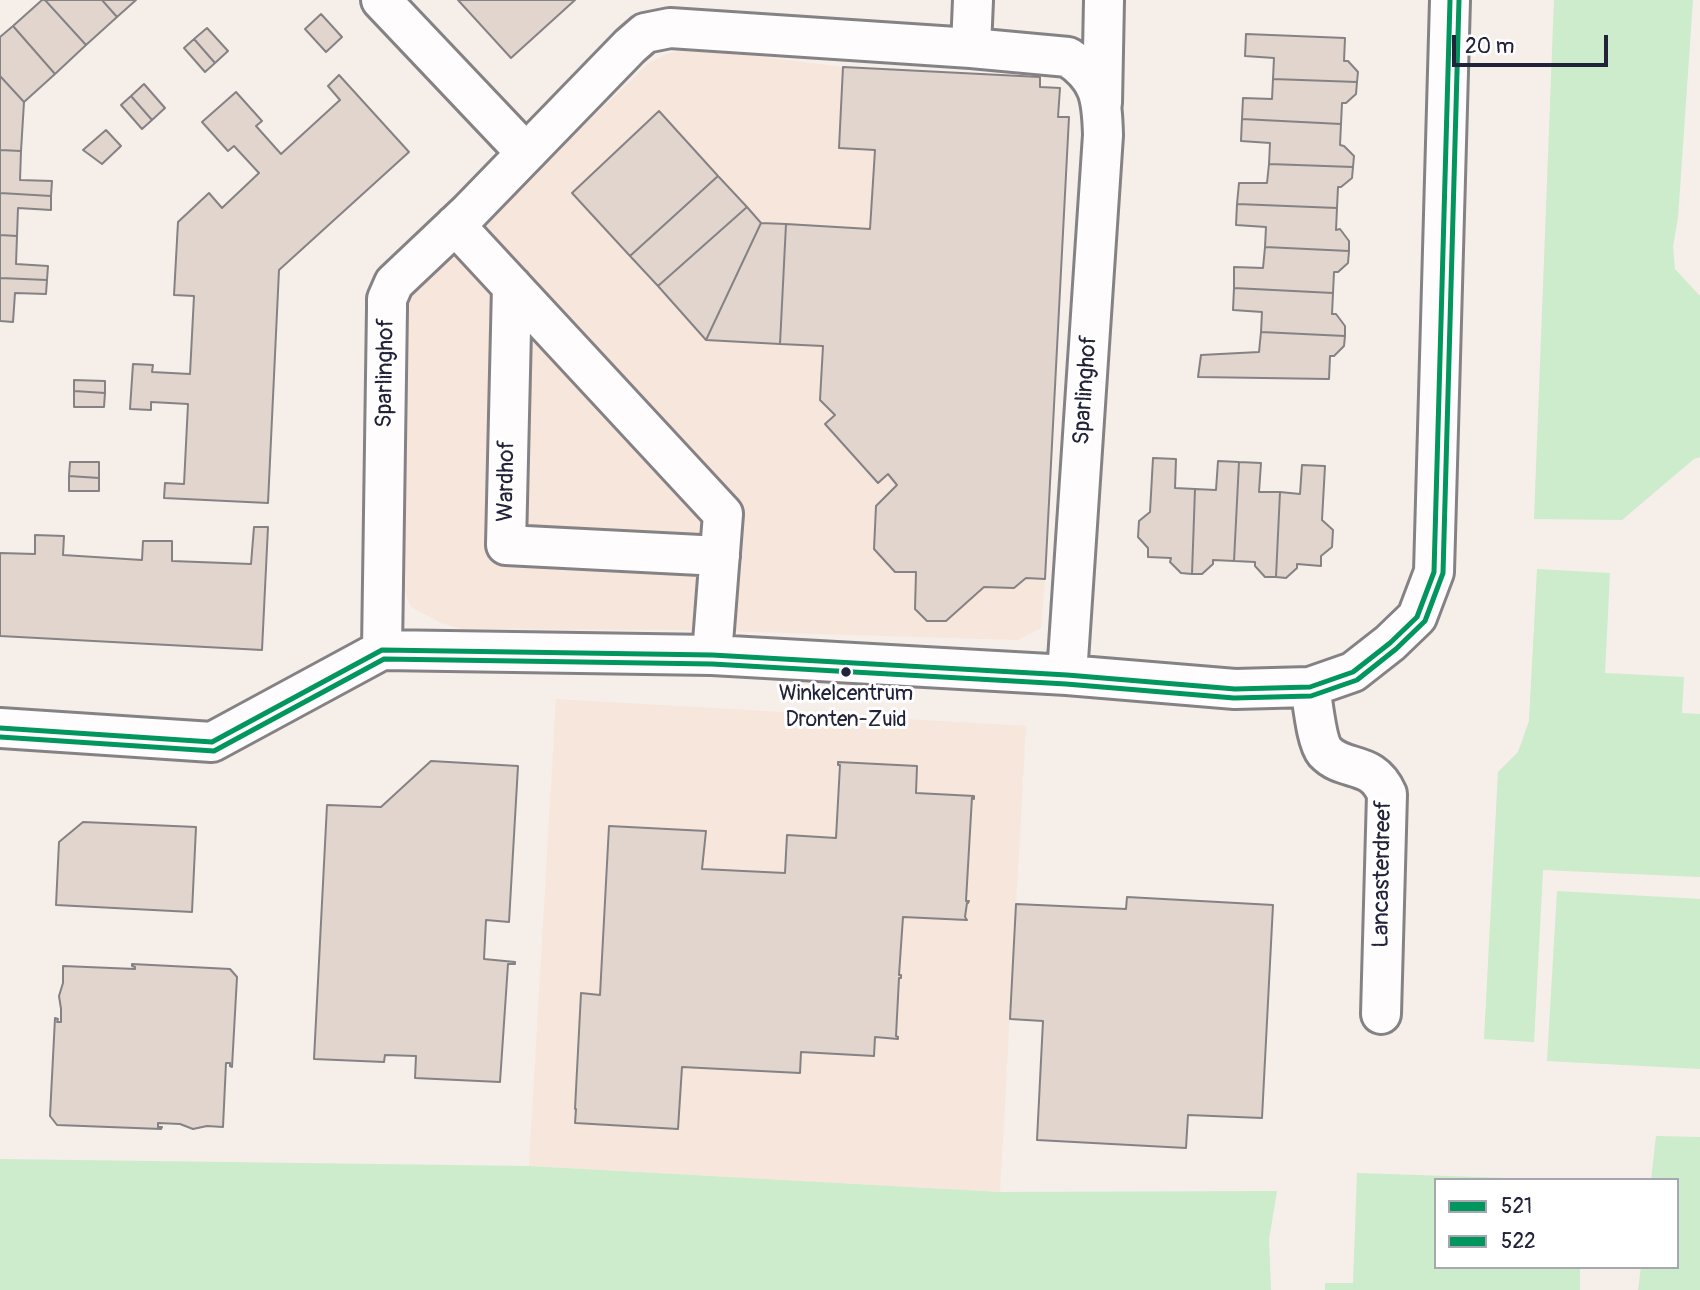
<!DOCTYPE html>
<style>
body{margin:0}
#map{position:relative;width:1700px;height:1290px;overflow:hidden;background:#f5eee9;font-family:Pangolin,sans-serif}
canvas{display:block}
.legend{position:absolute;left:1434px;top:1178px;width:245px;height:91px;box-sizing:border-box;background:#fff;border:2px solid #a7a7b1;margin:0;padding:9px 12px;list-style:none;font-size:21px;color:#22223b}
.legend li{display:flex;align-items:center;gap:14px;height:35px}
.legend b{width:35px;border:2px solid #a7a7b1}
.scale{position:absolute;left:1452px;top:35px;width:156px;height:32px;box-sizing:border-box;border:4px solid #22223b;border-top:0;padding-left:9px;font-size:21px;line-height:24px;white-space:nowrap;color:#22223b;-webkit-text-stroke:5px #fff;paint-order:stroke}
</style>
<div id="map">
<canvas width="1700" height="1290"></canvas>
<ul class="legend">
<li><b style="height:9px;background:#00965e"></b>521</li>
<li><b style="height:9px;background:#00965e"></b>522</li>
</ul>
<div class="scale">20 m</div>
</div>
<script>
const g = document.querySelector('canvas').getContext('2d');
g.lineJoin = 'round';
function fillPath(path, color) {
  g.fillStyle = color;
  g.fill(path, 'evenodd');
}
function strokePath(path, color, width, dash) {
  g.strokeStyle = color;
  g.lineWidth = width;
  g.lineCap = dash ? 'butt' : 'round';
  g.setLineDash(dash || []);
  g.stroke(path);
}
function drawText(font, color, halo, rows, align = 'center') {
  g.font = font + ' Pangolin,sans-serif';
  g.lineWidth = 6;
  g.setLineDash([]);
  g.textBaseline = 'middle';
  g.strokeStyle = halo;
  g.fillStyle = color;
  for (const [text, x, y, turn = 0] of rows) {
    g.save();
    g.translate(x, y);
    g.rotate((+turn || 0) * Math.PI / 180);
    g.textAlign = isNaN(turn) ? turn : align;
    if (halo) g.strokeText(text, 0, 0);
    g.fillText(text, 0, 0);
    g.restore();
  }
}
fillPath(new Path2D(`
 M 690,48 L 843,67 L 1040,77 L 1040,87 L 1060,88 L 1058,116 L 1069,117 L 1045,579 L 1041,628 L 1018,640 L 688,630 L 462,629 L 441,623 L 411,607 L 401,583 L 404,286 L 487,219 L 649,63 L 667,54 Z
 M 556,699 L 1026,726 L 1000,1192 L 529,1166 Z`), '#f7e6db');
fillPath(new Path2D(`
 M 1554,0 L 1693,0 L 1678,218 L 1673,246 L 1675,269 L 1700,296 L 1700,457 L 1694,459 L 1622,520 L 1534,519 Z
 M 1537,569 L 1610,573 L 1605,673 L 1684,677 L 1682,713 L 1700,714 L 1700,877 L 1543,870 L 1534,1042 L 1484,1039 L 1498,772 L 1518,752 L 1529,721 Z
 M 1557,891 L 1700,899 L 1700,1069 L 1547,1061 Z
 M 1656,1136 L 1700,1137 L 1700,1290 L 1638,1290 L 1641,1267 L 1677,1267 L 1677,1180 L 1651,1180 Z
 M 0,1159 L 529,1166 L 1000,1192 L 1277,1191 L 1269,1240 L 1271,1290 L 0,1290 Z
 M 1357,1173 L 1567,1180 L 1436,1180 L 1436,1267 L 1580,1267 L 1580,1290 L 1325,1290 L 1325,1283 L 1353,1283 Z`), '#cceccc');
const building = new Path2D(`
 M 42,0 L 45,0 L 86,45 L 55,74 L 13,26 Z
 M 45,0 L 102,0 L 117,17 L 86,45 Z
 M 102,0 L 136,0 L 117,17 Z
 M 458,0 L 575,0 L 511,58 Z
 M 321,14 L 342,37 L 326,52 L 305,29 Z
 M 13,26 L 55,74 L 24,102 L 0,76 L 0,37 Z
 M 207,28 L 228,51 L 215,63 L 194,39 Z
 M 1246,34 L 1345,38 L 1344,61 L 1348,61 L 1358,72 L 1357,82 L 1273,79 L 1274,58 L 1245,56 Z
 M 194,39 L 215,63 L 205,72 L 184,48 Z
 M 843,67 L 1040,77 L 1040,87 L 1060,88 L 1058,117 L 1069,117 L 1045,579 L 1026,578 L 1014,588 L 984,587 L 946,621 L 927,621 L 915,609 L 916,572 L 895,572 L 874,549 L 876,506 L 897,485 L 888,474 L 878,483 L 825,424 L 835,415 L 820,400 L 823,346 L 780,344 L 786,224 L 870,229 L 875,150 L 839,148 Z
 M 339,75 L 409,152 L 279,270 L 268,503 L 164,498 L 165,483 L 184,484 L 188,404 L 151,402 L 151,410 L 130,409 L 133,364 L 153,365 L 152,372 L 190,374 L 194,296 L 174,295 L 178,222 L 209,193 L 222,208 L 259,173 L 234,146 L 228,151 L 202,122 L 236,92 L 262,121 L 256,126 L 281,154 L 340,100 L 328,86 Z
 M 0,76 L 24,102 L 21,151 L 0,150 Z
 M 1273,79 L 1357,82 L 1356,94 L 1346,103 L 1342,103 L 1341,124 L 1242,119 L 1243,98 L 1272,99 Z
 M 144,84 L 165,108 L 152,120 L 131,96 Z
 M 131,96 L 152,120 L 142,129 L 121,105 Z
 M 659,111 L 718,176 L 630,256 L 572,193 Z
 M 1242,119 L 1341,124 L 1340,145 L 1344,146 L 1354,156 L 1353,167 L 1269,164 L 1270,143 L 1241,141 Z
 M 106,130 L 121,146 L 102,164 L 83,150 Z
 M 0,150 L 21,151 L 20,180 L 52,181 L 51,196 L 0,193 Z
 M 1269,164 L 1353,167 L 1352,178 L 1341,187 L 1338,187 L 1337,208 L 1237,204 L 1239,183 L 1267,183 Z
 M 718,176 L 747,207 L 658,286 L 630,256 Z
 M 0,193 L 51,196 L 51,210 L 18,208 L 17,236 L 0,235 Z
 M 1237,204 L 1337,208 L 1336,230 L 1340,229 L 1349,241 L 1349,251 L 1265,247 L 1266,227 L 1236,225 Z
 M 747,207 L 761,223 L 706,340 L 658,286 Z
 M 761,223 L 786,224 L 780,344 L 706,340 Z
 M 0,235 L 17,236 L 16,264 L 48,266 L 47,280 L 0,278 Z
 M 1265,247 L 1349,251 L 1348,263 L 1338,272 L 1334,272 L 1333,293 L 1234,288 L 1234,267 L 1263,268 Z
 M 0,278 L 47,280 L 46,294 L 15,293 L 13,322 L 0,321 Z
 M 1234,288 L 1333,293 L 1332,314 L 1336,314 L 1345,326 L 1345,336 L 1261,332 L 1262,312 L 1233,310 Z
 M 1261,332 L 1345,336 L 1344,346 L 1334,356 L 1330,356 L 1329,379 L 1198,377 L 1201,355 L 1259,352 Z
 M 74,380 L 105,381 L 105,393 L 74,391 Z
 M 74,391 L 105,393 L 104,407 L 74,407 Z
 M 1153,458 L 1176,459 L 1175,488 L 1195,489 L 1192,574 L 1181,573 L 1170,562 L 1171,558 L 1148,557 L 1148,548 L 1138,537 L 1139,521 L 1150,512 Z
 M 1218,461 L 1239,462 L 1234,561 L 1213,560 L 1213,564 L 1202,574 L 1192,574 L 1195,489 L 1216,490 Z
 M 70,462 L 99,462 L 99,478 L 69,476 Z
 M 1239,462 L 1261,463 L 1259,492 L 1280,492 L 1276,577 L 1265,577 L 1255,566 L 1255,562 L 1234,561 Z
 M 1302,465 L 1325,466 L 1322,520 L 1333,530 L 1332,547 L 1321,556 L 1321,566 L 1297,564 L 1297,568 L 1286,578 L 1276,577 L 1280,492 L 1300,494 Z
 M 69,476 L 99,478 L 99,491 L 69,491 Z
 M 254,527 L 268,527 L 262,650 L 0,636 L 0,553 L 35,554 L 35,535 L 64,536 L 63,555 L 142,560 L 143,541 L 172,541 L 172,561 L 251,564 Z
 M 431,761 L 518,766 L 509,922 L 486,920 L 484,959 L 515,962 L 515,964 L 508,964 L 500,1082 L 415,1078 L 416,1056 L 385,1055 L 384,1062 L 314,1059 L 327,805 L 381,807 Z
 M 838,762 L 917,766 L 916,793 L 974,796 L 974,799 L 972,797 L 966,901 L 969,901 L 968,903 L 967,903 L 965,917 L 967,920 L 903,917 L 899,975 L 901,975 L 901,978 L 899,978 L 896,1036 L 898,1037 L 898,1039 L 875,1037 L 874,1056 L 801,1052 L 800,1073 L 682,1067 L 678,1129 L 575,1123 L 576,1109 L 575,1109 L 581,993 L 600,995 L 609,826 L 706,831 L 702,869 L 785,873 L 787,835 L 836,838 L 840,765 L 838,765 Z
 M 83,822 L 196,827 L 192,912 L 56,905 L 59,842 Z
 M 1127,897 L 1273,905 L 1262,1118 L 1188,1115 L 1186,1148 L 1037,1140 L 1043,1021 L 1010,1019 L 1016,904 L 1126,909 Z
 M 132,964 L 230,969 L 237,977 L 232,1067 L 230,1066 L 230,1063 L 226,1063 L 223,1127 L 207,1126 L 193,1129 L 180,1124 L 158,1123 L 158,1127 L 162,1127 L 161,1129 L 57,1125 L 50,1116 L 55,1018 L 58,1019 L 57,1022 L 61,1022 L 61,1009 L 59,996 L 63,983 L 63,966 L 135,969 L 135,967 L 132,966 Z`);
fillPath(building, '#e1d5cd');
strokePath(building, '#858285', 2);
const minor = new Path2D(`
 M 381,0 L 526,153
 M 971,48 L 973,0
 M 1102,103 L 1104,0
 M 455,225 L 723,514 L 712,655
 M 512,286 L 506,545 L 720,556
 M 382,650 L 387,308 L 387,299 L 394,283 L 469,212 L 630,46 L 645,33 L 670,28 L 971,48 L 1068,57 C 1100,78 1102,99 1103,135 L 1067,675
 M 1310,687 C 1313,702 1316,741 1325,752 C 1345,773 1372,759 1387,794 L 1381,1014
 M 0,728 L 212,742 L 382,650 L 712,655 L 1067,675 L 1235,689 L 1310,687 L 1353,672 L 1390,643 L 1417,617 L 1434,572 L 1450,0`);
strokePath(minor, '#858285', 44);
strokePath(minor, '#fefcfc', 38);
strokePath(new Path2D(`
 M 0,728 L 212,742 L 382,650 L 712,655 L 1067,675 L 1235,689 L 1310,687 L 1353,672 L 1390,643 L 1417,617 L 1434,572 L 1450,0`), '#00965e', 5);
strokePath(new Path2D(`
 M 0,737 L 214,751 L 384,659 L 712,664 L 1066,684 L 1234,698 L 1311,696 L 1357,680 L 1396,649 L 1425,621 L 1443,573 L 1459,0`), '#00965e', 5);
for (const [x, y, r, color] of [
 [846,672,6,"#22223b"]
]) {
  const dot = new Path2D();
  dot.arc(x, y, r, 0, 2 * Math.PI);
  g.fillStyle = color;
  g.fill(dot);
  strokePath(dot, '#fff', 2.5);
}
drawText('21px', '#22223b', '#fff', [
 ["Winkelcentrum",846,695],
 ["Dronten-Zuid",846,721]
]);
drawText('23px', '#22223b', '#fff', [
 ["Sparlinghof",386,373,-89],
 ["Sparlinghof",1086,390,-86],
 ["Wardhof",507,481,-89],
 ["Lancasterdreef",1383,874,-89]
]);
</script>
